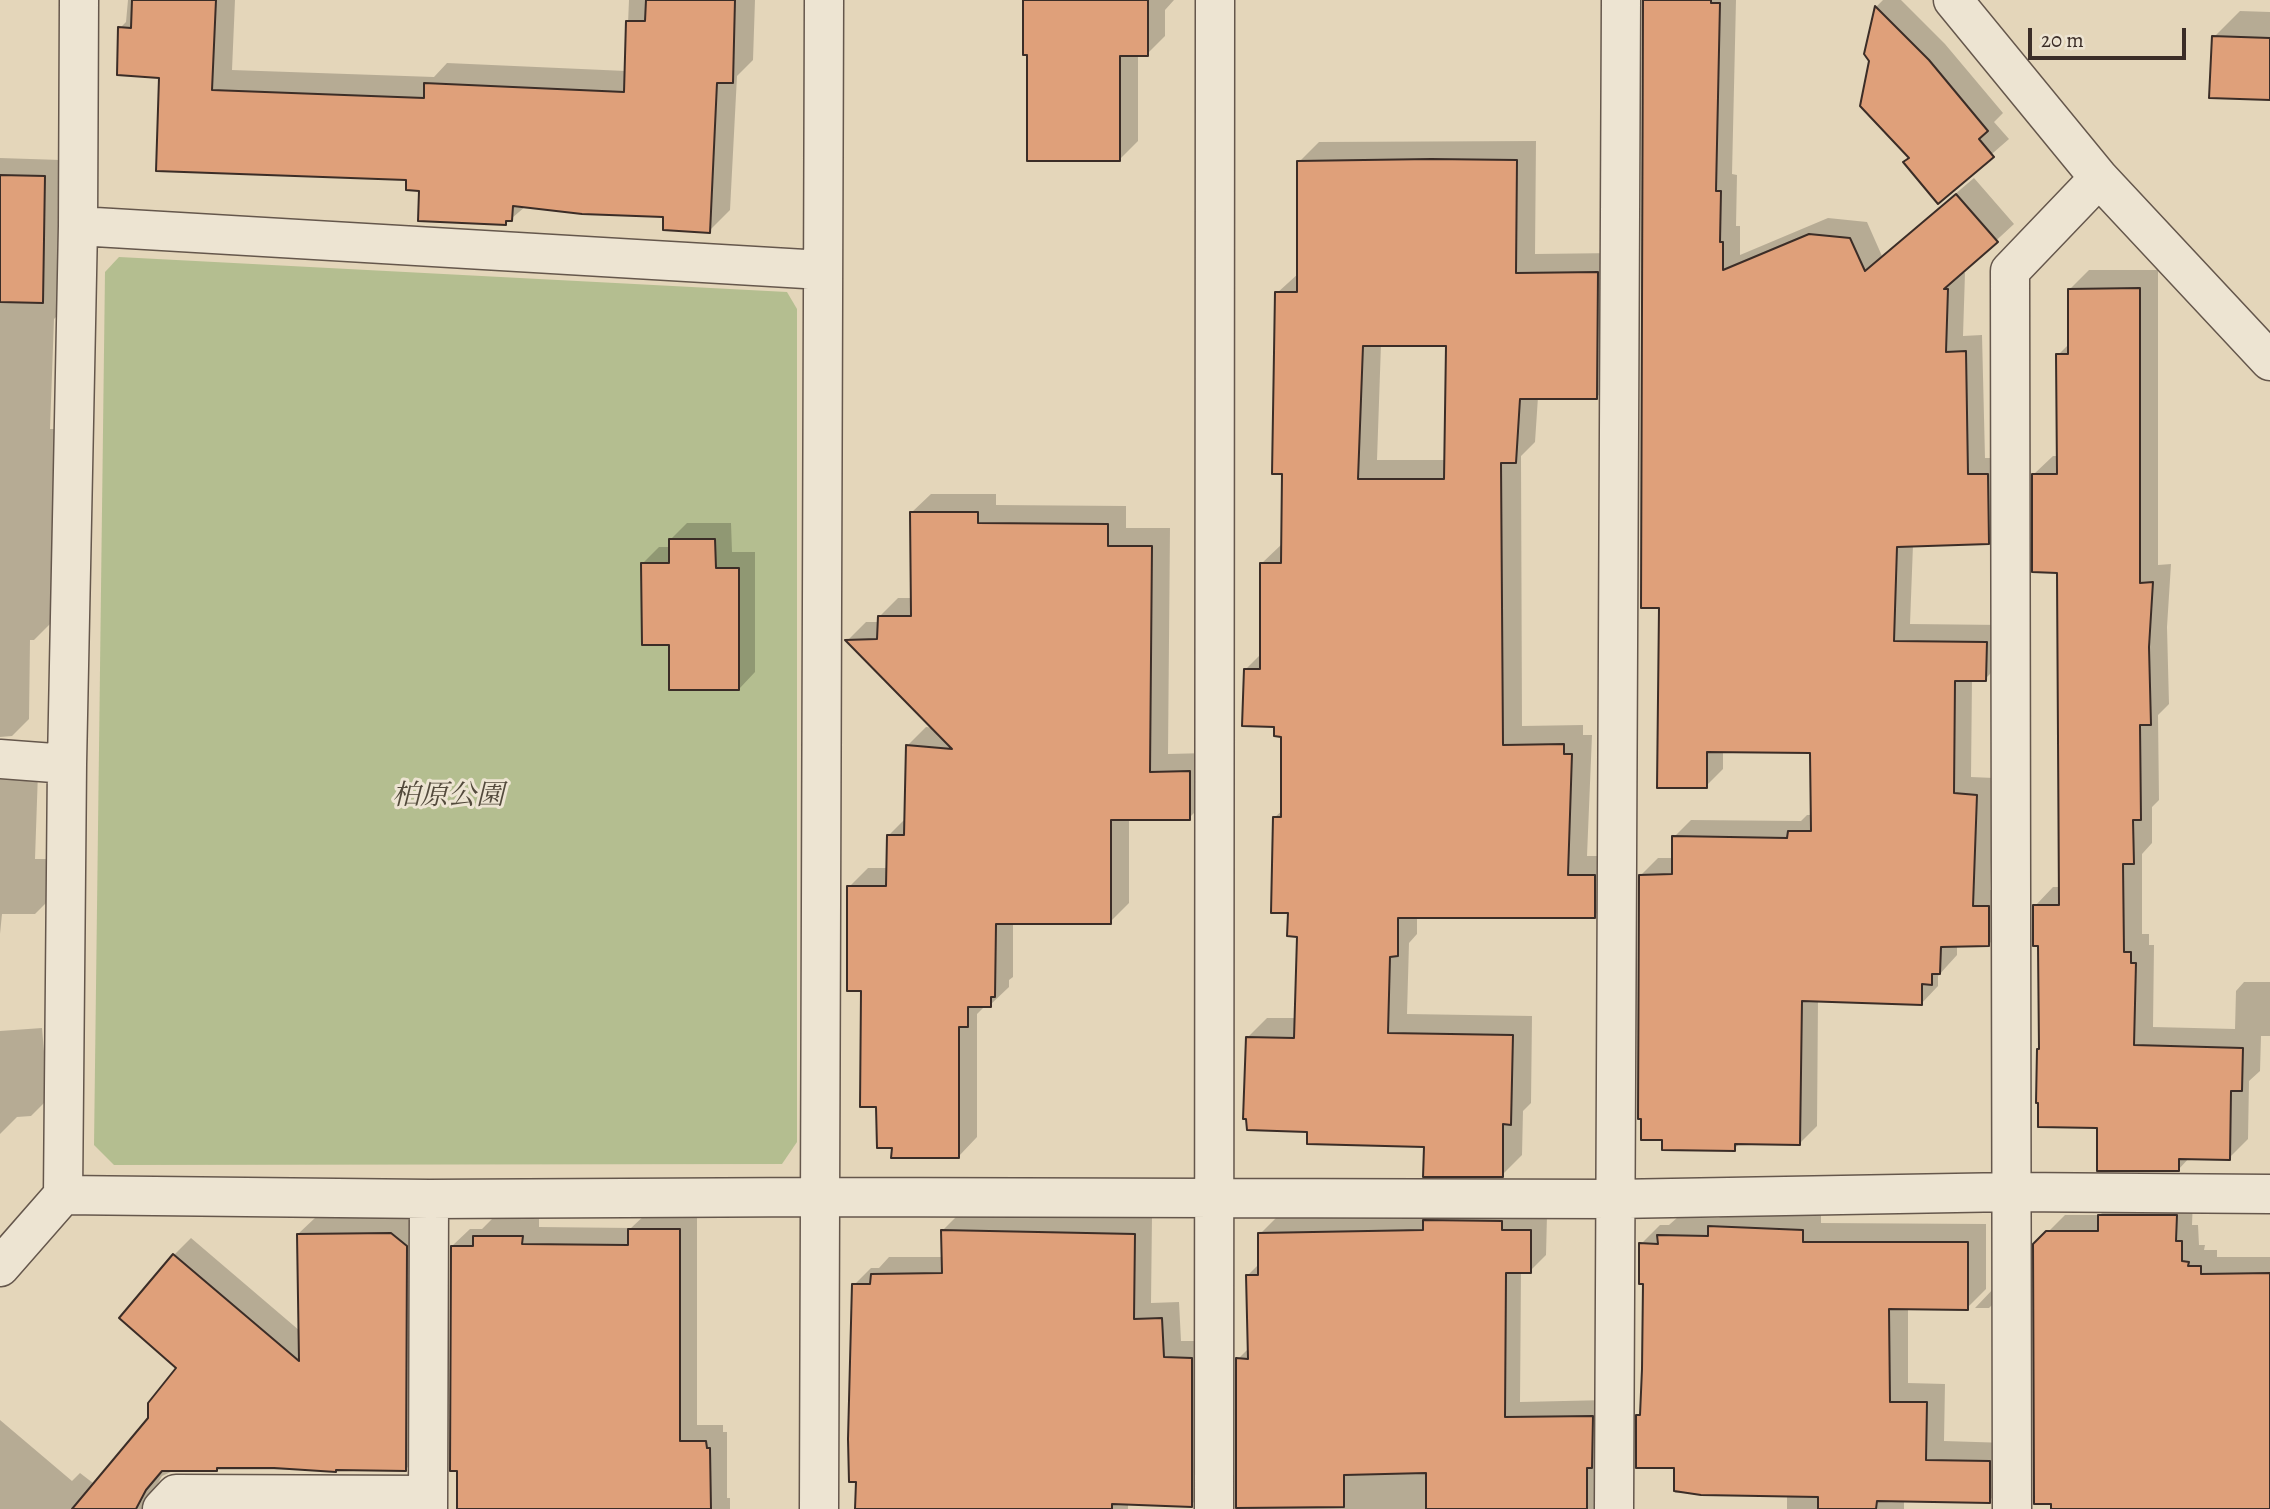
<!DOCTYPE html>
<meta charset="utf-8">
<style>
body{margin:0}
#map{position:relative;width:2270px;height:1509px;overflow:hidden;background:#e4d6ba;font-family:Alegreya,serif}
canvas{display:block}
.scale{position:absolute;left:2028px;top:28px;width:158px;height:32px;box-sizing:border-box;border:4px solid #3b2d27;border-top:0;padding-left:9px;font-size:21px;line-height:24px;white-space:nowrap;color:#3b2d27;-webkit-text-stroke:5px #ede4d2;paint-order:stroke}
</style>
<div id="map">
<canvas width="2270" height="1509"></canvas>
<div class="scale">20 m</div>
</div>
<script>
const g = document.querySelector('canvas').getContext('2d');
g.lineJoin = 'round';
function fillPath(path, color) {
  g.fillStyle = color;
  g.fill(path, 'evenodd');
}
function strokePath(path, color, width, dash) {
  g.strokeStyle = color;
  g.lineWidth = width;
  g.lineCap = dash ? 'butt' : 'round';
  g.setLineDash(dash || []);
  g.stroke(path);
}
function drawText(font, color, halo, rows, align = 'center') {
  g.font = font + ' Alegreya,"Noto Serif JP",serif';
  g.lineWidth = 6;
  g.setLineDash([]);
  g.textBaseline = 'middle';
  g.strokeStyle = halo;
  g.fillStyle = color;
  for (const [text, x, y, turn = 0] of rows) {
    g.save();
    g.translate(x, y);
    g.rotate((+turn || 0) * Math.PI / 180);
    g.textAlign = isNaN(turn) ? turn : align;
    if (halo) g.strokeText(text, 0, 0);
    g.fillText(text, 0, 0);
    g.restore();
  }
}
fillPath(new Path2D(`
 M 119,257 L 787,292 L 797,309 L 797,1142 L 782,1164 L 114,1165 L 94,1145 L 105,272 Z`), '#b4be90');
fillPath(new Path2D(`
 M 128,0 L 235,0 L 232,70 L 434,77 L 447,63 L 626,71 L 629,0 L 755,0 L 753,60 L 737,76 L 730,210 L 709,231 L 665,215 L 526,206 L 505,224 L 421,189 L 408,178 L 161,77 L 120,28 L 126,22 Z
 M 1025,0 L 1174,0 L 1165,10 L 1165,36 L 1147,54 L 1138,54 L 1138,141 L 1120,159 L 1029,53 Z
 M 1649,0 L 1736,0 L 1732,174 L 1737,175 L 1736,226 L 1740,226 L 1740,255 L 1828,218 L 1867,222 L 1882,256 L 1974,178 L 2014,224 L 1961,273 L 1965,273 L 1963,336 L 1982,335 L 1985,458 L 2005,458 L 2005,525 L 1988,543 L 1913,545 L 1910,624 L 2003,625 L 2002,662 L 1985,679 L 1972,679 L 1971,777 L 1994,778 L 1990,890 L 2006,890 L 2006,927 L 1988,945 L 1957,945 L 1957,955 L 1938,976 L 1938,986 L 1921,1004 L 1818,1000 L 1817,1126 L 1800,1143 L 1741,1142 L 1734,1149 L 1641,875 L 1658,858 L 1673,858 L 1674,837 L 1691,820 L 1801,821 L 1807,815 L 1812,815 L 1812,751 L 1723,750 L 1723,769 L 1706,786 L 1661,606 Z
 M 1883,0 L 1901,0 L 1945,44 L 2003,113 L 1994,122 L 2009,139 L 1938,201 L 1911,157 L 1866,54 L 1877,6 Z
 M 2240,11 L 2270,12 L 2270,100 L 2211,97 L 2214,37 Z
 M 1536,141 L 1535,254 L 1617,253 L 1616,377 L 1597,397 L 1538,397 L 1535,442 L 1521,456 L 1522,726 L 1583,725 L 1583,735 L 1592,735 L 1587,856 L 1614,856 L 1614,896 L 1594,916 L 1417,917 L 1417,934 L 1409,943 L 1407,1014 L 1532,1016 L 1531,1103 L 1523,1111 L 1522,1155 L 1502,1175 L 1425,1145 L 1308,1130 L 1247,1038 L 1267,1018 L 1296,1018 L 1299,935 L 1289,912 L 1275,817 L 1283,810 L 1282,735 L 1245,670 L 1262,653 L 1262,563 L 1282,544 L 1284,473 L 1277,293 L 1299,273 L 1299,162 L 1319,142 ZM 1381,344 L 1448,344 L 1446,460 L 1377,460 Z
 M 0,158 L 61,160 L 60,313 L 54,319 L 50,429 L 56,429 L 51,623 L 34,640 L 30,640 L 29,719 L 12,736 L 0,737 Z
 M 2089,270 L 2158,270 L 2158,565 L 2171,564 L 2167,627 L 2169,704 L 2158,715 L 2159,800 L 2152,807 L 2152,843 L 2142,854 L 2142,934 L 2149,934 L 2149,945 L 2154,945 L 2153,1027 L 2235,1029 L 2236,991 L 2244,982 L 2270,982 L 2270,1036 L 2261,1036 L 2260,1071 L 2249,1081 L 2248,1139 L 2229,1158 L 2190,1157 L 2178,1170 L 2099,1127 L 2038,1050 L 2040,1048 L 2040,944 L 2035,906 L 2053,887 L 2061,887 L 2059,571 L 2034,474 L 2053,456 L 2059,456 L 2058,355 L 2070,343 L 2070,289 Z
 M 931,494 L 996,494 L 996,505 L 1126,506 L 1126,528 L 1170,528 L 1168,754 L 1208,753 L 1208,799 L 1189,818 L 1129,818 L 1129,903 L 1110,922 L 1013,922 L 1013,977 L 1009,980 L 1009,987 L 990,1005 L 986,1005 L 977,1014 L 977,1137 L 959,1156 L 893,1146 L 878,1105 L 849,887 L 868,868 L 888,868 L 888,836 L 906,818 L 907,746 L 926,727 L 934,728 L 848,640 L 866,622 L 879,622 L 879,617 L 898,598 L 913,598 L 912,512 Z
 M 687,523 L 731,523 L 732,552 L 755,552 L 755,672 L 739,689 L 670,644 L 642,564 L 659,547 L 670,547 L 670,540 Z
 M 0,755 L 38,772 L 35,859 L 52,859 L 52,897 L 35,914 L 2,914 L 0,934 Z
 M 42,1028 L 48,1099 L 31,1116 L 17,1117 L 0,1134 L 0,1031 Z
 M 2116,1198 L 2193,1199 L 2192,1225 L 2198,1225 L 2199,1245 L 2205,1245 L 2204,1250 L 2217,1250 L 2217,1257 L 2270,1257 L 2270,1509 L 2053,1509 L 2035,1245 L 2065,1215 L 2100,1215 Z
 M 1729,1208 L 1821,1211 L 1821,1223 L 1986,1224 L 1986,1289 L 1967,1308 L 1908,1308 L 1908,1383 L 1945,1384 L 1944,1441 L 2008,1443 L 2008,1482 L 1989,1501 L 1904,1500 L 1904,1509 L 1787,1509 L 1787,1494 L 1675,1493 L 1675,1466 L 1638,1416 L 1642,1412 L 1645,1283 L 1641,1244 L 1660,1225 L 1669,1225 L 1678,1217 L 1719,1218 Z
 M 647,1213 L 697,1213 L 697,1425 L 723,1425 L 723,1432 L 727,1432 L 727,1498 L 730,1498 L 730,1509 L 457,1509 L 452,1246 L 470,1229 L 482,1229 L 492,1219 L 539,1219 L 539,1227 L 631,1228 Z
 M 960,1213 L 1152,1217 L 1151,1303 L 1179,1302 L 1181,1341 L 1209,1341 L 1208,1488 L 1191,1505 L 1128,1503 L 1128,1509 L 857,1509 L 854,1285 L 871,1268 L 879,1268 L 889,1257 L 944,1257 L 943,1230 Z
 M 1547,1215 L 1546,1255 L 1530,1271 L 1521,1271 L 1520,1402 L 1608,1400 L 1602,1509 L 1248,1509 L 1238,1359 L 1250,1347 L 1248,1275 L 1260,1263 L 1260,1234 L 1276,1218 Z
 M 409,1216 L 423,1229 L 423,1452 L 406,1469 L 175,1470 L 162,1476 L 157,1485 L 157,1497 L 166,1509 L 0,1509 L 0,1420 L 72,1481 L 80,1473 L 93,1483 L 149,1418 L 179,1368 L 174,1255 L 191,1238 L 300,1331 L 298,1234 L 316,1217 Z
 M 2015,1266 L 2015,1282 L 1989,1308 L 1975,1308 Z`), '#0003');
const building = new Path2D(`
 M 132,0 L 216,0 L 212,90 L 424,98 L 424,83 L 624,92 L 626,21 L 645,21 L 646,0 L 735,0 L 733,83 L 717,83 L 710,233 L 663,230 L 663,217 L 582,214 L 513,206 L 512,221 L 506,221 L 506,225 L 418,221 L 419,191 L 406,190 L 406,180 L 156,171 L 159,78 L 117,75 L 118,27 L 131,28 Z
 M 1023,0 L 1148,0 L 1148,56 L 1120,56 L 1120,161 L 1027,161 L 1027,55 L 1023,55 Z
 M 1643,0 L 1711,0 L 1711,3 L 1720,3 L 1716,191 L 1721,191 L 1720,242 L 1723,242 L 1723,270 L 1809,234 L 1850,238 L 1865,271 L 1956,194 L 1998,242 L 1944,289 L 1948,289 L 1946,352 L 1966,351 L 1968,474 L 1988,474 L 1989,544 L 1897,547 L 1894,641 L 1987,642 L 1986,681 L 1955,681 L 1954,793 L 1977,795 L 1973,906 L 1989,906 L 1989,946 L 1941,947 L 1940,974 L 1932,974 L 1932,985 L 1922,984 L 1922,1005 L 1802,1001 L 1800,1145 L 1735,1144 L 1735,1151 L 1662,1150 L 1662,1140 L 1641,1140 L 1641,1119 L 1638,1119 L 1639,875 L 1672,874 L 1672,836 L 1787,838 L 1788,831 L 1811,831 L 1810,753 L 1707,752 L 1707,788 L 1657,788 L 1659,608 L 1641,608 Z
 M 1875,6 L 1929,60 L 1988,131 L 1979,139 L 1994,157 L 1938,204 L 1903,162 L 1909,158 L 1860,106 L 1869,61 L 1864,54 Z
 M 2212,36 L 2270,38 L 2270,100 L 2209,98 Z
 M 1431,159 L 1517,160 L 1516,273 L 1598,272 L 1597,399 L 1520,399 L 1516,463 L 1501,463 L 1503,745 L 1564,744 L 1564,754 L 1572,754 L 1568,875 L 1595,875 L 1595,918 L 1398,918 L 1398,956 L 1390,957 L 1388,1033 L 1513,1035 L 1511,1125 L 1503,1124 L 1503,1177 L 1423,1177 L 1424,1147 L 1307,1144 L 1307,1132 L 1247,1130 L 1246,1119 L 1243,1119 L 1246,1037 L 1294,1038 L 1297,937 L 1287,936 L 1288,913 L 1271,913 L 1273,817 L 1281,817 L 1281,737 L 1274,736 L 1274,727 L 1242,726 L 1244,669 L 1260,669 L 1260,563 L 1281,563 L 1282,474 L 1272,474 L 1275,292 L 1297,292 L 1297,161 ZM 1363,346 L 1446,346 L 1444,479 L 1358,479 Z
 M 0,175 L 45,176 L 43,303 L 0,302 Z
 M 2140,288 L 2140,583 L 2153,582 L 2149,647 L 2151,725 L 2140,725 L 2141,820 L 2133,820 L 2134,864 L 2123,864 L 2124,952 L 2131,952 L 2131,963 L 2136,963 L 2134,1045 L 2243,1048 L 2242,1091 L 2231,1091 L 2230,1160 L 2179,1159 L 2179,1171 L 2097,1171 L 2097,1128 L 2038,1127 L 2038,1103 L 2036,1103 L 2037,1049 L 2039,1049 L 2038,946 L 2033,946 L 2033,905 L 2059,905 L 2057,573 L 2032,572 L 2032,474 L 2057,474 L 2056,354 L 2068,354 L 2068,289 Z
 M 910,512 L 978,512 L 978,523 L 1108,524 L 1108,546 L 1152,546 L 1150,772 L 1190,771 L 1190,820 L 1111,820 L 1111,924 L 996,924 L 995,997 L 991,997 L 991,1007 L 968,1007 L 968,1027 L 959,1027 L 959,1158 L 891,1158 L 892,1148 L 877,1148 L 876,1107 L 860,1107 L 861,991 L 847,991 L 847,886 L 886,886 L 887,835 L 904,835 L 906,745 L 952,749 L 845,640 L 877,639 L 878,616 L 911,616 Z
 M 669,539 L 715,539 L 716,568 L 739,568 L 739,690 L 669,690 L 669,645 L 642,645 L 641,563 L 669,563 Z
 M 2098,1215 L 2177,1215 L 2176,1241 L 2182,1241 L 2182,1261 L 2189,1262 L 2188,1266 L 2201,1266 L 2201,1274 L 2270,1273 L 2270,1509 L 2051,1509 L 2051,1504 L 2034,1504 L 2033,1244 L 2046,1231 L 2098,1231 Z
 M 1423,1220 L 1502,1221 L 1502,1230 L 1531,1230 L 1531,1273 L 1506,1273 L 1505,1417 L 1593,1416 L 1592,1468 L 1587,1468 L 1587,1509 L 1426,1509 L 1426,1473 L 1344,1475 L 1344,1507 L 1236,1508 L 1236,1358 L 1248,1359 L 1246,1275 L 1258,1275 L 1258,1233 L 1423,1230 Z
 M 1708,1226 L 1803,1230 L 1803,1242 L 1968,1242 L 1968,1310 L 1889,1309 L 1890,1402 L 1927,1402 L 1926,1460 L 1990,1461 L 1990,1503 L 1877,1501 L 1876,1509 L 1818,1509 L 1818,1497 L 1701,1495 L 1674,1491 L 1674,1468 L 1636,1468 L 1636,1415 L 1640,1415 L 1642,1369 L 1643,1284 L 1639,1284 L 1639,1243 L 1658,1244 L 1657,1235 L 1708,1236 Z
 M 628,1229 L 680,1229 L 680,1441 L 706,1441 L 707,1448 L 710,1448 L 711,1509 L 457,1509 L 457,1471 L 450,1471 L 451,1246 L 473,1246 L 473,1236 L 523,1236 L 522,1244 L 628,1245 Z
 M 941,1230 L 1135,1234 L 1134,1319 L 1162,1318 L 1164,1357 L 1192,1358 L 1192,1507 L 1112,1504 L 1112,1509 L 855,1509 L 856,1482 L 849,1482 L 848,1439 L 852,1284 L 870,1284 L 871,1274 L 942,1273 Z
 M 391,1233 L 407,1246 L 406,1471 L 336,1470 L 336,1472 L 274,1468 L 217,1468 L 217,1471 L 162,1471 L 146,1490 L 136,1509 L 72,1509 L 148,1418 L 148,1403 L 176,1368 L 119,1318 L 173,1254 L 299,1361 L 297,1234 Z`);
fillPath(building, '#dfa07a');
strokePath(building, '#3b2d27', 2);
const street = new Path2D(`
 M 1953,0 L 2099,178 L 2270,361
 M 78,226 L 822,270
 M 0,759 L 67,764
 M 63,1195 L 67,764 L 78,226 L 79,0
 M 0,1267 L 63,1195 L 429,1199 L 820,1197 L 1615,1199 L 2012,1192 L 2270,1194
 M 162,1509 L 176,1494 L 428,1495
 M 428,1509 L 429,1199
 M 819,1509 L 824,0
 M 1214,1509 L 1215,0
 M 1614,1509 L 1621,0
 M 2012,1509 L 2010,271 L 2099,178`);
strokePath(street, '#65574c', 41);
strokePath(street, '#ede4d2', 38);
drawText('italic 28px', '#534a3c', '#ede4d2', [
 ["柏原公園",448,797]
]);
</script>
